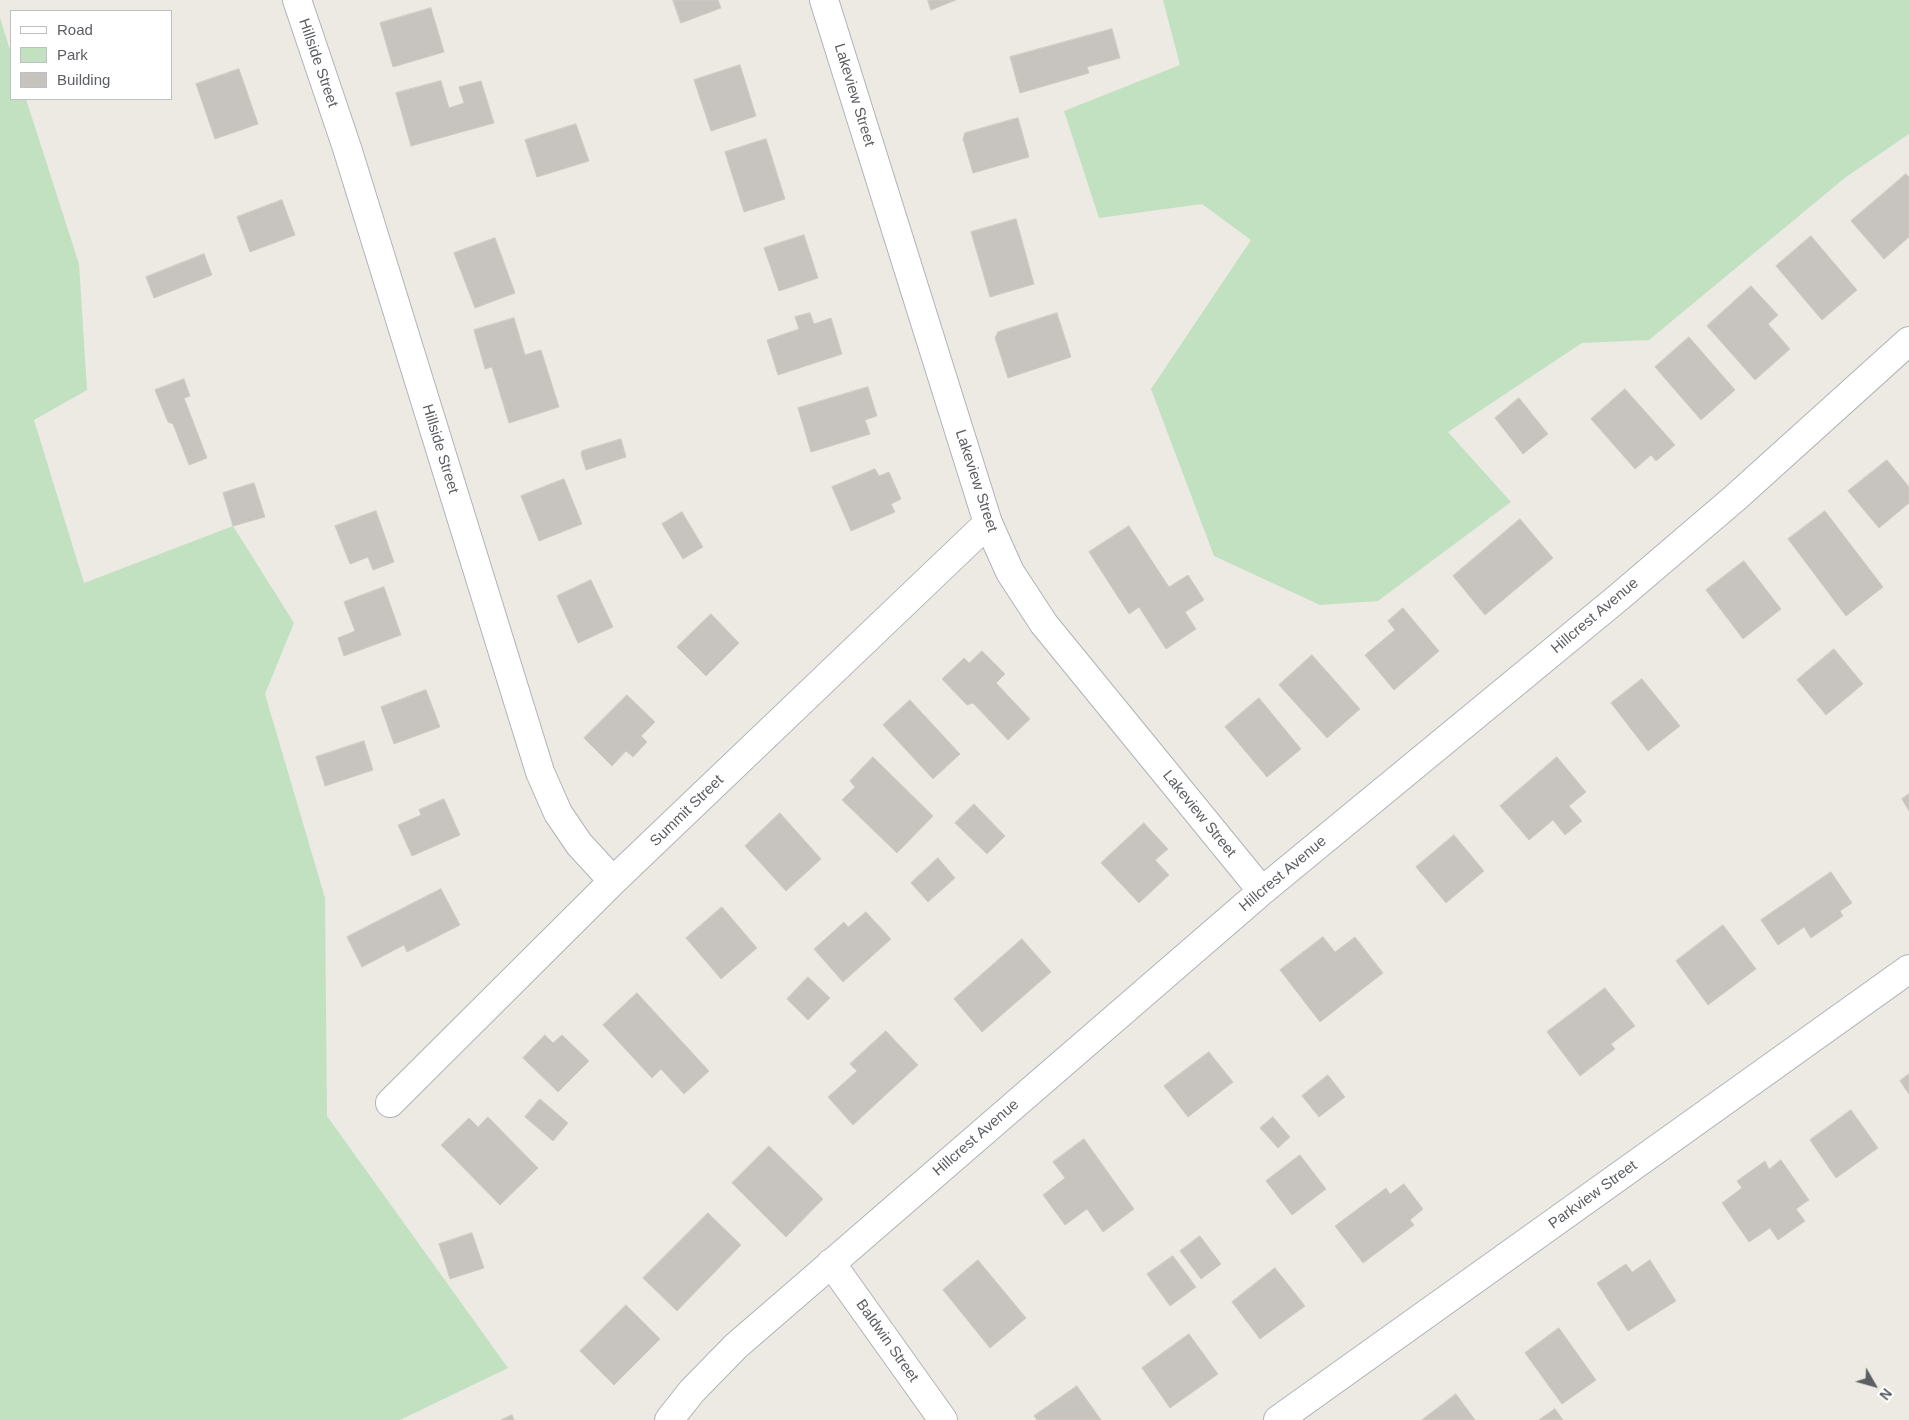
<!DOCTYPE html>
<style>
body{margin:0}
#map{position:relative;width:1909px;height:1420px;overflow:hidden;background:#eceae3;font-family:Helvetica,sans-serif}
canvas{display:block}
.legend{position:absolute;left:10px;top:10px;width:162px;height:90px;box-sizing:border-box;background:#fff;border:1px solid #bdbfc0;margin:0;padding:6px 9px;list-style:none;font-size:15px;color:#5b5e62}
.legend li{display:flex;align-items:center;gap:10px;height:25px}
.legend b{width:25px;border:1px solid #bdbfc0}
.north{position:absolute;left:1849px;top:1360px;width:50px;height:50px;-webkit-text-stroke:4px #fff;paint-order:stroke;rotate:128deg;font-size:14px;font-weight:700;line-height:20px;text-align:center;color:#5b5e62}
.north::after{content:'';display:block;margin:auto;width:18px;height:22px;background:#5b5e62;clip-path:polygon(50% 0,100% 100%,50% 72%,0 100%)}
</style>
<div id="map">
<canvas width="1909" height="1420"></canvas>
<ul class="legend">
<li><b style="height:6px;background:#fff"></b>Road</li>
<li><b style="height:14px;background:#c2e1c1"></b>Park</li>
<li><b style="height:14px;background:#c7c4c0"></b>Building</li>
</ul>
<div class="north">N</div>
</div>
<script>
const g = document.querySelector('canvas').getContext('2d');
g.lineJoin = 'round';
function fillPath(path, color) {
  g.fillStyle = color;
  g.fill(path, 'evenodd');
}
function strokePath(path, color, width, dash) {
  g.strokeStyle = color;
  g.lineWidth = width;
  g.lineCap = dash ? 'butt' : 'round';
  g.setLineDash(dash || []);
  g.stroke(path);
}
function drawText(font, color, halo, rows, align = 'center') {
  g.font = font + ' Helvetica,sans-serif';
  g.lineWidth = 5;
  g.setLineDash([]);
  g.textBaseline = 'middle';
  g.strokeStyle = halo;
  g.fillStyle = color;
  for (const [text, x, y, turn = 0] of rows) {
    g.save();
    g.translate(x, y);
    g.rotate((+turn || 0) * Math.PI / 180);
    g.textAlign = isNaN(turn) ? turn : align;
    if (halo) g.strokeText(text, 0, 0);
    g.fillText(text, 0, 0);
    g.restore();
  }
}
fillPath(new Path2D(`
 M 1163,0 L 1909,0 L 1909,134 L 1846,177 L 1649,340 L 1582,343 L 1448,432 L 1511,502 L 1378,601 L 1320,605 L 1214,556 L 1151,389 L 1251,240 L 1202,204 L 1099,218 L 1064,111 L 1180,65 Z
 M 0,18 L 11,53 L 11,99 L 26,99 L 79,264 L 87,390 L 34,420 L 84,583 L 233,526 L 294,623 L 265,694 L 325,898 L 327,1116 L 508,1368 L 400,1420 L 0,1420 Z`), '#c2e1c1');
const building = new Path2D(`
 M 673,0 L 718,0 L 721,8 L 681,23 Z
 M 928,0 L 956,0 L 931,10 Z
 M 431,8 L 444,52 L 393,67 L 380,23 Z
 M 1112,29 L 1120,58 L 1087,67 L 1089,73 L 1020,93 L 1010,57 Z
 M 740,65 L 756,116 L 711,131 L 694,80 Z
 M 239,69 L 258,124 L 215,139 L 196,84 Z
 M 441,81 L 449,108 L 464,103 L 459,87 L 481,81 L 494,123 L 411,146 L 396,93 Z
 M 1018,118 L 1029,157 L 973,173 L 963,139 L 965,133 Z
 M 576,124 L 589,161 L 537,177 L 525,140 Z
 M 766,139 L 785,199 L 744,212 L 725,152 Z
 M 1906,174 L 1909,177 L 1909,237 L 1884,259 L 1851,221 Z
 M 282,200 L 295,235 L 250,252 L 237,217 Z
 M 1016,219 L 1034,284 L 990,297 L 971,232 Z
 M 804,235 L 818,278 L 779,291 L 764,248 Z
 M 1811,236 L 1857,290 L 1822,320 L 1776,266 Z
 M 495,238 L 515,293 L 475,308 L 454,253 Z
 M 204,254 L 212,275 L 154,298 L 146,277 Z
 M 1751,286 L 1778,315 L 1768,324 L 1790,349 L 1755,380 L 1707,326 Z
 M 810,313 L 814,324 L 831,318 L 842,354 L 778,375 L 767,340 L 799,329 L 795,317 Z
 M 1057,313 L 1071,357 L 1008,378 L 995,338 L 998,332 Z
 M 514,318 L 525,355 L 541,350 L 559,407 L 509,423 L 492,367 L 485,369 L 474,330 Z
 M 1689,337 L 1735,390 L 1701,420 L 1655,367 Z
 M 184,379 L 190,396 L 184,398 L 207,458 L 189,465 L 173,424 L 168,422 L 155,390 Z
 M 868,387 L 877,416 L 865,420 L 870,434 L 811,452 L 798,408 Z
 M 1625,389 L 1675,445 L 1656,461 L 1651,455 L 1635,469 L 1591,419 Z
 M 1519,398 L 1548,434 L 1523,454 L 1495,418 Z
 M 621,439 L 626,457 L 586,470 L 581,454 L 582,451 Z
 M 1887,460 L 1909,487 L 1909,503 L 1879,528 L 1848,491 Z
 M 875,469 L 879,476 L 889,472 L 901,499 L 891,504 L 895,512 L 851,531 L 832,487 Z
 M 564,479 L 582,524 L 539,541 L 521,496 Z
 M 254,483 L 265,517 L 233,526 L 223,493 Z
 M 376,511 L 394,562 L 373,570 L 368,557 L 350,564 L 335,526 Z
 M 1825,511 L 1883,587 L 1846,616 L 1788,539 Z
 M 682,512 L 703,547 L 683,559 L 662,524 Z
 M 1520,519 L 1553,558 L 1485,615 L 1453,576 Z
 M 1129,526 L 1169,587 L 1188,575 L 1204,600 L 1185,612 L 1196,629 L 1166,649 L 1139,607 L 1129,614 L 1089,552 Z
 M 1744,561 L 1781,609 L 1743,639 L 1706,590 Z
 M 591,580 L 613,627 L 578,643 L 557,596 Z
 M 384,587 L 401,635 L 344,656 L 338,638 L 355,631 L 344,602 Z
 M 1403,608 L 1439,651 L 1394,690 L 1365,655 L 1395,630 L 1388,621 Z
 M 711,614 L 739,643 L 706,676 L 677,647 Z
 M 1834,649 L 1863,684 L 1826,715 L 1797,680 Z
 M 982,651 L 1005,674 L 996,683 L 1030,719 L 1008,740 L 973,703 L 967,705 L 942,679 L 964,658 L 969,663 Z
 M 1312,655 L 1360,709 L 1327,738 L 1279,685 Z
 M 1642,679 L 1680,726 L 1648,751 L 1611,703 Z
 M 426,690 L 440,727 L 394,744 L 381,707 Z
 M 627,695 L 655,722 L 641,736 L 647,742 L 633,757 L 626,751 L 612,766 L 584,738 Z
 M 1259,698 L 1301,749 L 1267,777 L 1225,727 Z
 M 910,700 L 960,754 L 933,779 L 883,725 Z
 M 364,741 L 373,770 L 325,786 L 316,757 Z
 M 873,757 L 933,816 L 897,853 L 842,800 L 855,787 L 850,781 Z
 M 1557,757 L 1586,792 L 1569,806 L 1582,821 L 1565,835 L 1553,820 L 1529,840 L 1500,806 Z
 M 1909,794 L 1909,811 L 1902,799 Z
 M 444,799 L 460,835 L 412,856 L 398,825 L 421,815 L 419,810 Z
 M 974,804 L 1005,836 L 987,854 L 955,823 Z
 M 780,813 L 821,859 L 786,891 L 745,846 Z
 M 1144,823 L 1168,849 L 1155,860 L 1169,875 L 1139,903 L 1101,863 Z
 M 1454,835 L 1484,871 L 1446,903 L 1416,867 Z
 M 938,858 L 955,878 L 928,902 L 911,883 Z
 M 1831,872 L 1852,903 L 1840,911 L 1843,916 L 1811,938 L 1804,927 L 1778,945 L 1761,920 Z
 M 441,889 L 460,925 L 407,952 L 404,945 L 362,967 L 347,937 Z
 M 722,907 L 757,948 L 721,979 L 686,938 Z
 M 866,912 L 891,939 L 843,982 L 814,949 L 844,922 L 848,927 Z
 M 1723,925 L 1756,969 L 1708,1005 L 1676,961 Z
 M 1323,937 L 1335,952 L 1355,937 L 1383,973 L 1320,1022 L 1280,970 Z
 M 1022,939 L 1051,972 L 982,1032 L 954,999 Z
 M 808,977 L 830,998 L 808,1020 L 787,999 Z
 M 1605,988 L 1635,1026 L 1611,1044 L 1615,1049 L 1580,1076 L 1547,1032 Z
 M 637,993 L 709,1071 L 684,1094 L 661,1069 L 652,1078 L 603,1025 Z
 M 886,1031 L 918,1065 L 853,1125 L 828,1097 L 857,1071 L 850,1064 Z
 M 545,1035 L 553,1043 L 562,1035 L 589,1061 L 558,1092 L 523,1058 Z
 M 1209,1052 L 1233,1082 L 1188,1117 L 1164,1086 Z
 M 1909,1074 L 1909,1094 L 1900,1081 Z
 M 1328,1075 L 1345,1097 L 1319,1117 L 1302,1096 Z
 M 540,1099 L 568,1123 L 553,1141 L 525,1117 Z
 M 1851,1110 L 1878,1148 L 1836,1178 L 1810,1140 Z
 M 488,1117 L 538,1168 L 500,1205 L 441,1145 L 469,1118 L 478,1127 Z
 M 1273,1117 L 1290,1137 L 1278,1148 L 1260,1128 Z
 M 1084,1139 L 1134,1209 L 1103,1232 L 1087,1209 L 1065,1225 L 1043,1195 L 1065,1178 L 1053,1162 Z
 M 769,1146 L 823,1199 L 786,1237 L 732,1183 Z
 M 1300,1155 L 1326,1189 L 1292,1215 L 1266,1181 Z
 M 1781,1160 L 1809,1200 L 1796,1209 L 1805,1221 L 1778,1240 L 1770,1228 L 1749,1242 L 1722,1203 L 1742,1188 L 1737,1181 L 1765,1161 L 1769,1169 Z
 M 1404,1184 L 1423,1209 L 1410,1220 L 1414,1225 L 1363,1263 L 1335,1226 L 1386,1188 L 1390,1194 Z
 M 708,1213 L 741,1245 L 677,1311 L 643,1278 Z
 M 472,1233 L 484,1268 L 450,1279 L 439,1244 Z
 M 1200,1236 L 1221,1264 L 1201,1279 L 1180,1251 Z
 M 1173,1256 L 1196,1287 L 1170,1306 L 1147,1274 Z
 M 978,1260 L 1026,1318 L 990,1348 L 943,1290 Z
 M 1650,1260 L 1676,1301 L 1628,1331 L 1597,1283 L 1626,1264 L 1632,1272 Z
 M 1275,1268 L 1305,1306 L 1260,1339 L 1232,1302 Z
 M 626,1305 L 660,1339 L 614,1385 L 580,1351 Z
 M 1559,1328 L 1596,1380 L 1562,1404 L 1525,1353 Z
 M 1189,1334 L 1218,1374 L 1170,1408 L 1142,1368 Z
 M 1077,1386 L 1101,1420 L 1037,1420 L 1034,1416 Z
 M 1456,1394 L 1475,1420 L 1422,1420 Z
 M 1555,1409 L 1563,1420 L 1539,1420 Z
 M 512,1415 L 514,1420 L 501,1420 Z`);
fillPath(building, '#c7c4c0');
strokePath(building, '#d0cbc2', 1);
const street = new Path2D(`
 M 297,0 L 347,148 L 540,772 L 558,813 L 579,844 L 613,881
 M 824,0 L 988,523 L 1010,572 L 1044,624 L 1262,891
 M 390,1103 L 613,881 L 988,523
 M 831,1263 L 943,1420
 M 669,1420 L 692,1391 L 736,1346 L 1262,891 L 1619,597 L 1735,498 L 1909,341
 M 1278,1420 L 1909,969`);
strokePath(street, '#b0b3b7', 30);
strokePath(street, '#fff', 28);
drawText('15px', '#5b5e62', '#fff', [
 ["Hillside Street",318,63,71],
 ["Lakeview Street",854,95,73],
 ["Hillside Street",440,449,73],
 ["Lakeview Street",976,481,72],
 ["Hillcrest Avenue",1595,616,-40],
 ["Summit Street",687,811,-44],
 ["Lakeview Street",1199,814,51],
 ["Hillcrest Avenue",1283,874,-40],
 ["Hillcrest Avenue",976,1138,-41],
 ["Parkview Street",1593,1195,-36],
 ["Baldwin Street",887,1341,55]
]);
</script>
